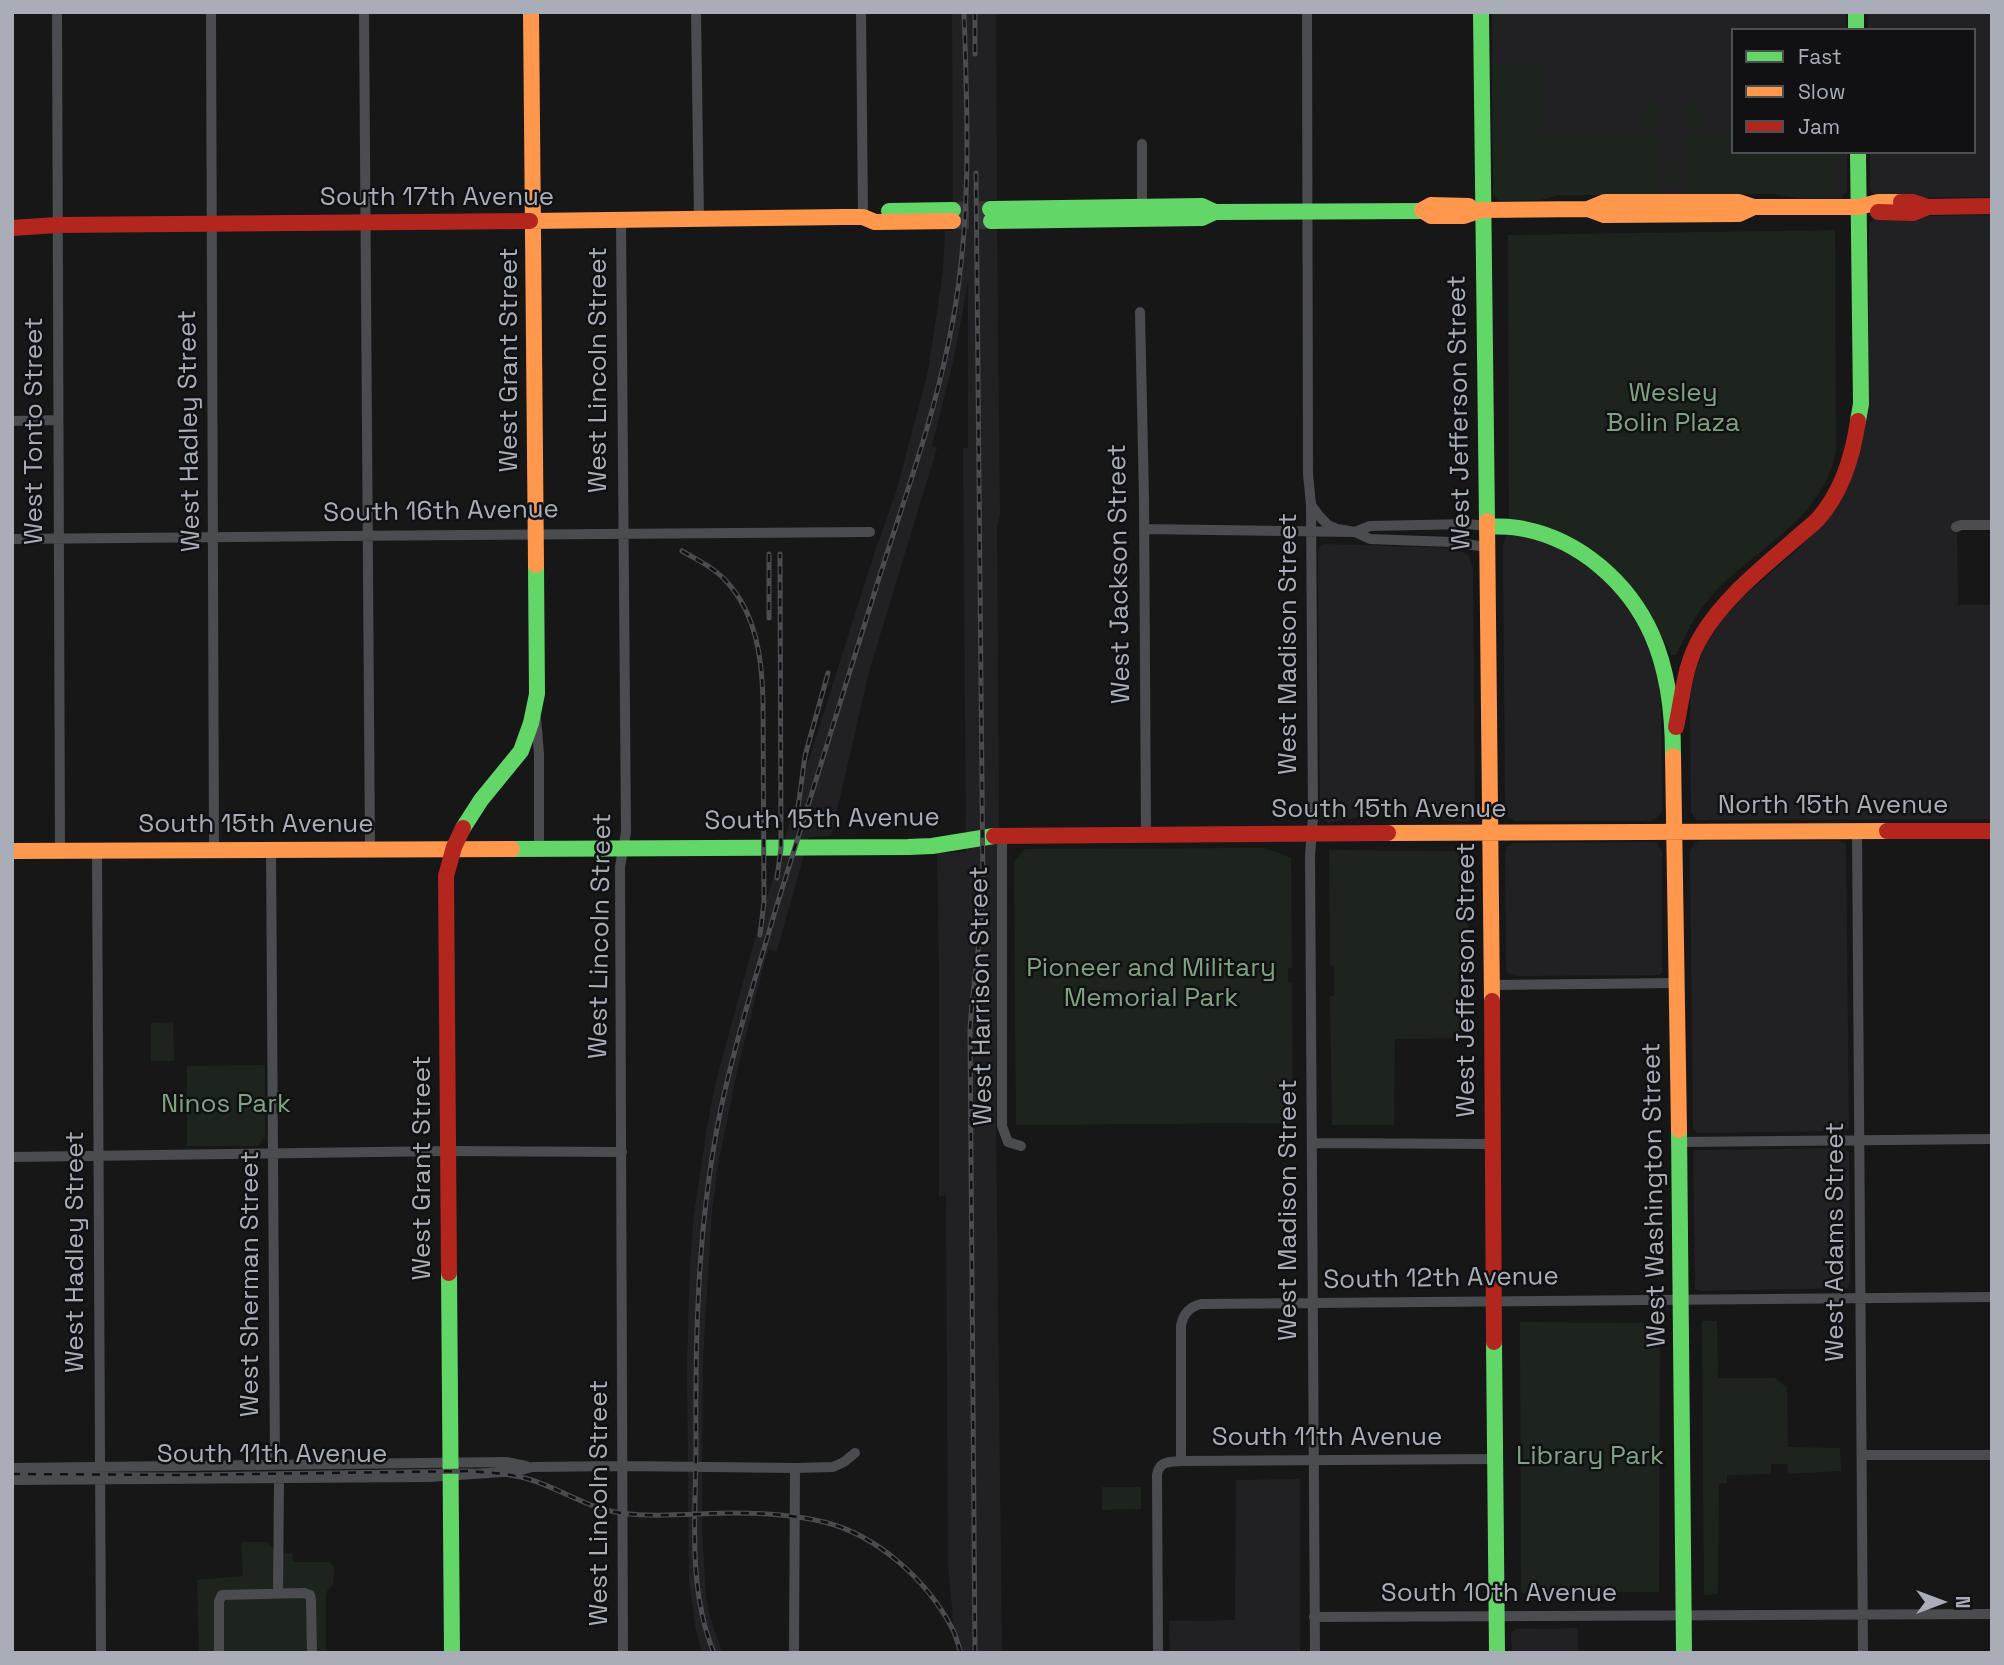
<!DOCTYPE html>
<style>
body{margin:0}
#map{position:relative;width:2004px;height:1665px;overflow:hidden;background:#171717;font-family:"Space Grotesk",sans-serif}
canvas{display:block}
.frame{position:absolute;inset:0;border:14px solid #a8adb8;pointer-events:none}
.legend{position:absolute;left:1731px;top:28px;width:245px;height:126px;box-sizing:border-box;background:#111113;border:2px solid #4d4f55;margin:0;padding:9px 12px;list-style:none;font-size:21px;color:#a8adb8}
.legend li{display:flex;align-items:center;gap:14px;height:35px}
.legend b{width:35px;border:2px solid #4d4f55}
.north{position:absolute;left:1906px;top:1567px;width:70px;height:70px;-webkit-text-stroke:5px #111113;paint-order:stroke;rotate:90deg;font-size:19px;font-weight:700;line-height:28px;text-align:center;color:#a8adb8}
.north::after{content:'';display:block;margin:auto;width:24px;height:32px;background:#a8adb8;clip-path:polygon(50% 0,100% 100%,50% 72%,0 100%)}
</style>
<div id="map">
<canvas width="2004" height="1665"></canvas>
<div class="frame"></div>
<ul class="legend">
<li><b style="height:9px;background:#63d668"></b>Fast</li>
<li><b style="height:9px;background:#ff974d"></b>Slow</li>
<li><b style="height:9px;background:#b3261e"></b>Jam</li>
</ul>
<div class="north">N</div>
</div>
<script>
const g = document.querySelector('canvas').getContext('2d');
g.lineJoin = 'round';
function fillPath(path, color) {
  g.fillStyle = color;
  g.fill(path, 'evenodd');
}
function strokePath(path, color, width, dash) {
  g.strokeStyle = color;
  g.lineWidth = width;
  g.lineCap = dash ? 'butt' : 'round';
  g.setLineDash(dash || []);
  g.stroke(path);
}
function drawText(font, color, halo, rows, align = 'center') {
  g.font = font + ' "Space Grotesk",sans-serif';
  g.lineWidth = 5;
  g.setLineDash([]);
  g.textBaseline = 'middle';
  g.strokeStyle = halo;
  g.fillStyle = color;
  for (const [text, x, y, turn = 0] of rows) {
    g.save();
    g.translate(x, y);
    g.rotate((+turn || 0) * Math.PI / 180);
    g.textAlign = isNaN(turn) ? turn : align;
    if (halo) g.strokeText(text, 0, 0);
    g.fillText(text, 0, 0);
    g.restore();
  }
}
fillPath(new Path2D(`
 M 952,12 L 996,12 L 997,200 L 988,200 L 989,229 L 997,229 L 1000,515 L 997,526 L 999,813 L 996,1127 L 1002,1653 L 959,1653 L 953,1619 L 948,1566 L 946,1195 L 939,1197 L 939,971 L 937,853 L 966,852 L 963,448 L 968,448 L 968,282 L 954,358 L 932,446 L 937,448 L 869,672 L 831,836 L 809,837 L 777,951 L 769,949 L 765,960 L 738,1067 L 719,1160 L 712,1211 L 703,1358 L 702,1531 L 706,1597 L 711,1621 L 723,1653 L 702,1653 L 696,1631 L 689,1581 L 687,1364 L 690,1264 L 694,1214 L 707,1127 L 715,1085 L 750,956 L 798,794 L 874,554 L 897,489 L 928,371 L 943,271 L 945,231 L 953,231 Z
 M 1492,12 L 1846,12 L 1846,30 L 1733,30 L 1733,152 L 1847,152 L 1847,191 L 1840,198 L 1800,198 L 1773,194 L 1740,194 L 1719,199 L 1651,195 L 1558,195 L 1540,200 L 1498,200 L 1493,194 Z
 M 1868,12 L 1992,12 L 1992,197 L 1880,198 L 1872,193 L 1870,189 L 1870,152 L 1974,152 L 1974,30 L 1868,30 Z
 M 1992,215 L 1992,529 L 1957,530 L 1958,605 L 1992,605 L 1992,819 L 1697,820 L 1691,812 L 1690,693 L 1696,670 L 1706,644 L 1722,620 L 1742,598 L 1802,545 L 1825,522 L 1842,497 L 1854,471 L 1863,440 L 1869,407 L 1869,224 L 1876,217 Z
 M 1510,534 L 1532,537 L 1568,551 L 1613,586 L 1634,613 L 1649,642 L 1657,672 L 1661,704 L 1662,811 L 1656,819 L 1651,821 L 1515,821 L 1507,816 L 1505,812 L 1503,545 L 1506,536 Z
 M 1325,544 L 1451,548 L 1463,552 L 1469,556 L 1473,569 L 1475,811 L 1470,820 L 1465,822 L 1415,817 L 1366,816 L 1328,823 L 1321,818 L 1320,815 L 1318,551 L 1320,547 Z
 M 1699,841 L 1839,841 L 1846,844 L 1849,1127 L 1845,1131 L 1697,1133 L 1693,1128 L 1690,851 L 1694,844 Z
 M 1653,842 L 1657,843 L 1662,851 L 1662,973 L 1659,975 L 1516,976 L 1508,973 L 1506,970 L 1505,852 L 1508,846 L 1513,843 Z
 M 1844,1148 L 1849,1152 L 1850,1282 L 1848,1288 L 1700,1291 L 1695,1289 L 1693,1154 L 1695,1150 Z
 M 1300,1479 L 1300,1653 L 1170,1653 L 1169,1621 L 1235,1620 L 1236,1480 Z
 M 1578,1628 L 1578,1653 L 1512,1653 L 1511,1633 L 1516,1629 Z`), '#212123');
fillPath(new Path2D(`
 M 1543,63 L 1544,134 L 1657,133 L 1657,175 L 1661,176 L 1661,200 L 1651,195 L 1558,195 L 1540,200 L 1503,201 L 1498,200 L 1493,194 L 1492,65 Z
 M 1643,104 L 1657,104 L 1657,127 L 1643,127 Z
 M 1685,104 L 1699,104 L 1700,127 L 1686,127 Z
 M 1686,132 L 1733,132 L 1733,152 L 1835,152 L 1835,198 L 1800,198 L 1773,194 L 1740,194 L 1719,199 L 1684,199 L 1683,190 L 1686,190 Z
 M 1678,159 L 1678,185 L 1665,185 L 1665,160 Z
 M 1835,230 L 1836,450 C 1824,519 1755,548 1712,595 C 1696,613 1686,634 1676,655 L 1671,655 L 1650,614 L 1629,585 L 1509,519 L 1508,235 Z
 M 1265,848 L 1291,858 L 1292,968 L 1288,968 L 1288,982 L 1292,982 L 1293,1123 L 1016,1125 L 1014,862 L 1025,849 Z
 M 1329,850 L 1466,851 L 1469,966 L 1459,966 L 1459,1004 L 1469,1005 L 1469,1038 L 1395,1039 L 1394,1125 L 1332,1125 L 1330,996 L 1334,996 L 1334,966 L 1330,965 Z
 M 173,1022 L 174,1061 L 151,1061 L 151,1023 Z
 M 265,1065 L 265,1137 L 258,1146 L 187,1146 L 187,1066 Z
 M 1702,1321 L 1717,1321 L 1718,1378 L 1775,1378 L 1787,1388 L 1788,1447 L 1840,1448 L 1841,1471 L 1788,1474 L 1787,1464 L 1771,1464 L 1771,1474 L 1727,1475 L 1727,1483 L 1719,1484 L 1718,1594 L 1704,1595 Z
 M 1520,1322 L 1660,1323 L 1659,1592 L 1521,1593 Z
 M 1102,1487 L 1141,1487 L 1141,1509 L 1102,1510 Z
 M 241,1542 L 267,1542 L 278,1554 L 292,1553 L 293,1562 L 329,1562 L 334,1567 L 333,1584 L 327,1591 L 326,1600 L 326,1653 L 199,1653 L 197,1580 L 243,1576 Z`), '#1d241e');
strokePath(new Path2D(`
 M 953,210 L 990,209
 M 953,221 L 991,221`), '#343537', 16, [16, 8]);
strokePath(new Path2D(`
 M 57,12 L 60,850
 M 211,12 L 214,850
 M 364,12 L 370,849
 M 696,12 L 699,220
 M 861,12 L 863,217
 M 1307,12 L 1308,474 L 1311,505 L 1313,817 L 1310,856 L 1315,1653
 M 1142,144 L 1142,212
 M 621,221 L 626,832 L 620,867 L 623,1653
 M 1140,312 L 1144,499 L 1146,835
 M 12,421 L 58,420
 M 1311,505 L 1320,517 L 1328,525 L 1337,529 L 1355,532 L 1370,539 L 1451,542 L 1487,547
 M 1956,527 L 1961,525 L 1992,525
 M 1144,529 L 1355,532 L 1370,526 L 1467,524 L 1487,526
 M 12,539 C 298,538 584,532 870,532
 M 536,718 L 539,754 L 539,849
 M 1857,832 L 1863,1653
 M 1002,835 L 1002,1126 L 1008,1142 L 1021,1146
 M 271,849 L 275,1465
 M 97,850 L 101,1653
 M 1492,985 L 1676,983
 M 1679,1142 L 1992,1139
 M 1312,1143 L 1493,1144
 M 12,1157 L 448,1151 L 622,1152
 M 1862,1455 L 1992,1455
 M 1181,1461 L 1181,1326 C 1183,1314 1189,1307 1201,1304 L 1992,1297
 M 12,1468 L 506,1462 L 526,1466
 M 12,1480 L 429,1477 L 517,1471 L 532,1467 L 623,1466 L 795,1468 L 833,1467 L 844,1462 L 855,1453
 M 278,1593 L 279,1479
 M 1314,1617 L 1992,1614
 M 219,1653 L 219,1601 L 222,1595 L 304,1593 L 310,1595 L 311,1600 L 312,1653
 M 794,1653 L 795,1468
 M 1158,1653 L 1157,1475 C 1159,1461 1169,1462 1181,1461 L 1495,1459`), '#4b4c50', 10);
strokePath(new Path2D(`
 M 1481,12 L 1487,521
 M 1856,12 L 1856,30
 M 1858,152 L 1861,404 L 1858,421
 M 990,209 L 1202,206 L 1215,212 L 1423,211
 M 889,211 L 953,210
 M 991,221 L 1202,218 L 1215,212
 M 1487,526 C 1499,527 1512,526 1524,529 C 1580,540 1629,583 1652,635 C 1668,671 1673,717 1673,756
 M 463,828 L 481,800 L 521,751 L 531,723 L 537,694 L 536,565
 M 512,849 L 908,847 L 932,846 L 994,836
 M 1679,1130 L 1684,1653
 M 449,1273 L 452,1653
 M 1494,1342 L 1497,1653`), '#63d668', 16);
strokePath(new Path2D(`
 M 531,12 L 536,565
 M 1588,209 L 1605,202 L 1739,202 L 1754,207 L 1859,207 L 1878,202 L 1901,202
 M 1422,210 L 1431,205 L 1469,206
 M 1423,211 L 1431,216 L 1464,216 L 1481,210 L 1588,209 L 1604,215 L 1739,214 L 1754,207
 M 530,221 L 843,217 L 863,217 L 875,222 L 953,221
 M 1487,521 L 1492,1001
 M 1673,756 L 1679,1130
 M 1388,833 L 1887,831
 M 12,851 L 512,849`), '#ff974d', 16);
strokePath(new Path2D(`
 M 1901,202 L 1913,202 L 1928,207 L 1992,206
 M 1878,212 L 1913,213 L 1928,207
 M 12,228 L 57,225 L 530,221
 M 1676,727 C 1683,695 1684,664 1702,635 C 1725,597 1761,569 1794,540 C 1802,533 1811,526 1818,519 C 1842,492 1853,455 1858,421
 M 1887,831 L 1992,831
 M 994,836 L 1388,833
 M 1492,1001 L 1494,1342
 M 449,1273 L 446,876 L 454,847 L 463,828`), '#b3261e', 16);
const rail = new Path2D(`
 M 975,12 L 975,54
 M 682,551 C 697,560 715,568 727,582 C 756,614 762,658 763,700 L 764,902 L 760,935
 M 769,554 L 769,618
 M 798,808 L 805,756 L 828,673
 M 777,878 L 781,848 L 780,554
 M 12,1474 L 185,1475 L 470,1471 C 489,1473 509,1473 528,1479 C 560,1488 588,1509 622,1513 C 655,1518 700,1513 734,1513 C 764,1513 795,1515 824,1522 C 877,1535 927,1580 952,1628 C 956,1635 958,1645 961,1653
 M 714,1653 C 687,1588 696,1513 696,1444 C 695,1331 698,1219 721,1108 C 736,1039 757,972 777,905 C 811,795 845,685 880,575 C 905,497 933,420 949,340 C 972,232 968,122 964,12
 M 975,1653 L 970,1029 C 973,981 982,934 983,887 L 976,173`);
strokePath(rail, '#4b4c4f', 5);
strokePath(rail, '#111113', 2.5, [8]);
drawText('26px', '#a8adb8', '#111113', [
 ["South 17th Avenue",437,198],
 ["West Grant Street",510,360,-90],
 ["West Lincoln Street",599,370,-90],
 ["West Jefferson Street",1460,413,-91],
 ["West Tonto Street",35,431,-90],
 ["West Hadley Street",190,431,-91],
 ["South 16th Avenue",441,512,-1],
 ["West Jackson Street",1120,574,-91],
 ["West Madison Street",1289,644,-90],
 ["North 15th Avenue",1833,806],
 ["South 15th Avenue",1389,810],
 ["South 15th Avenue",822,820,-1],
 ["South 15th Avenue",256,825],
 ["West Lincoln Street",601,936,-89],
 ["West Jefferson Street",1467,980,-90],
 ["West Harrison Street",982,996,-91],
 ["West Grant Street",423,1168,-90],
 ["West Washington Street",1655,1195,-91],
 ["West Madison Street",1289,1210,-90],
 ["West Adams Street",1836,1242,-90],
 ["West Hadley Street",76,1252,-90],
 ["South 12th Avenue",1441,1279,-1],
 ["West Sherman Street",251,1284,-90],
 ["South 11th Avenue",1327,1438],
 ["South 11th Avenue",272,1455],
 ["West Lincoln Street",600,1503,-90],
 ["South 10th Avenue",1499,1594]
]);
drawText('26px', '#7fa381', '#111113', [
 ["Wesley",1673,394],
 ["Bolin Plaza",1673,424],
 ["Pioneer and Military",1151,969],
 ["Memorial Park",1151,999],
 ["Ninos Park",226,1105],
 ["Library Park",1590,1457]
]);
</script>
